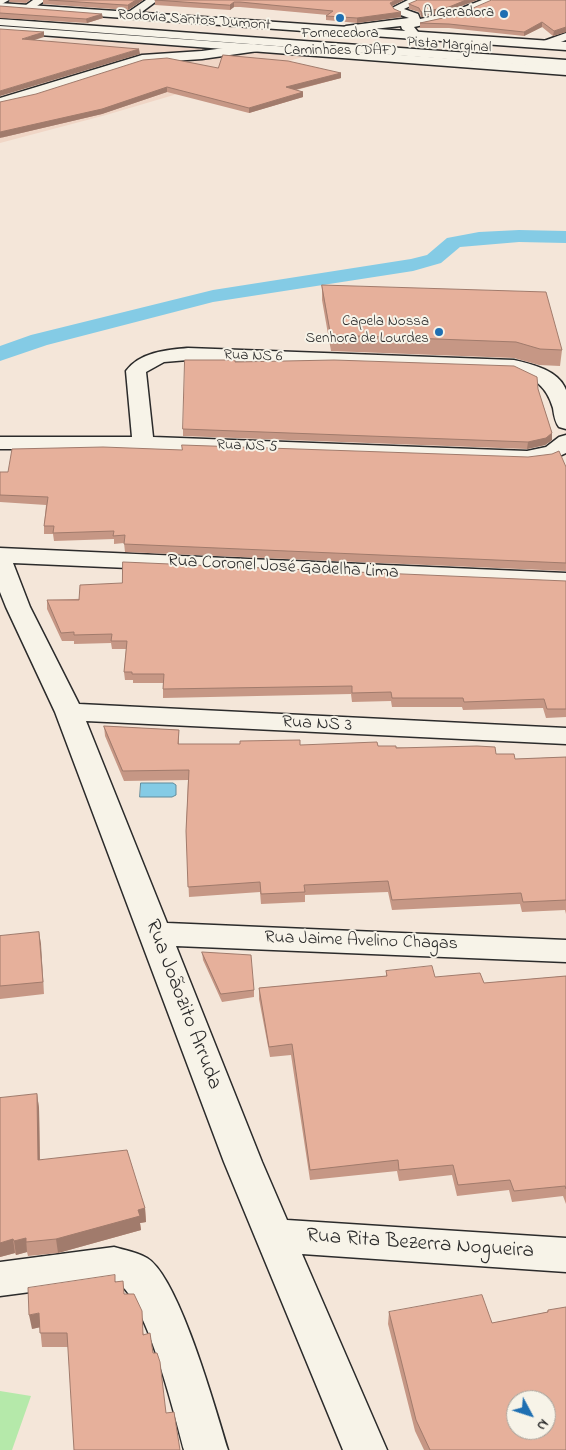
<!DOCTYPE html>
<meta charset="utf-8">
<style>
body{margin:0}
#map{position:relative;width:566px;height:1450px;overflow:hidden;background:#f4e6d9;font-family:"Indie Flower",sans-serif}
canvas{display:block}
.north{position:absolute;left:506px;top:1390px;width:50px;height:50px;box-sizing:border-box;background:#f7f3e8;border:1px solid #a5a39c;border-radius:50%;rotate:130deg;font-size:14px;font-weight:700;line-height:20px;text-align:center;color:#2b2b2b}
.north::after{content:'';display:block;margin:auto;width:18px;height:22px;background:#1f6fb2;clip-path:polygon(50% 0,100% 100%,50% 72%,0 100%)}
</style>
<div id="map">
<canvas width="566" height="1450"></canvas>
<div class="north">N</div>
</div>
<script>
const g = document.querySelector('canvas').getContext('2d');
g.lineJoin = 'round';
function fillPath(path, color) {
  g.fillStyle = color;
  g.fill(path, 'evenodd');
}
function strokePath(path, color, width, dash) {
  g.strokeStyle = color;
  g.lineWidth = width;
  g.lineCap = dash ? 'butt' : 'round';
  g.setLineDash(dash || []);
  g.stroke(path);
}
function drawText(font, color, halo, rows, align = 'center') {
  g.font = font + ' "Indie Flower",sans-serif';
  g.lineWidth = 4;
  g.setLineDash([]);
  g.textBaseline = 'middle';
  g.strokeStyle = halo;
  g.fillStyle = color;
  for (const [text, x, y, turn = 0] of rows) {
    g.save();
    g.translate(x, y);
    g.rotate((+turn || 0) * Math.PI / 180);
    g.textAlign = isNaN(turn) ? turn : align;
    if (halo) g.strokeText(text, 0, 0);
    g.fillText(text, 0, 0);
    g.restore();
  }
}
fillPath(new Path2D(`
 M 60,37 L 191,47 L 306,56 L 106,115 L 0,143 L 0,55 Z`), '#f0d6c6');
fillPath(new Path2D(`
 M 0,1391 L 31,1396 L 12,1450 L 0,1450 Z`), '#b5e9aa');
const water = new Path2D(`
 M 141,783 L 173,783 L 176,785 L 176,795 L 172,797 L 140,797 Z`);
fillPath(water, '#84cbe5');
strokePath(water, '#608b9b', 1);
fillPath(new Path2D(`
 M 519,230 L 566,231 L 566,243 L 519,242 L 460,247 L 441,263 L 413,271 L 213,302 L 47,345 L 0,361 L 0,346 L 31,335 L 213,290 L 411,259 L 427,255 L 447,238 L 479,232 Z`), '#84cbe5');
const minor = new Path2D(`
 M 0,0 L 9,0 L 0,5 Z
 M 33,0 L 46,0 L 31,10 L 23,10 L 22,8 Z
 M 146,0 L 158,0 L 135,17 L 127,17 L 125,15 L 127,13 Z
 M 408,0 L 423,0 L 404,9 L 418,14 L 420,19 L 449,13 L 482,0 L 497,0 L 456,18 L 414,27 L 418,32 L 412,35 L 402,29 L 401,26 L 346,32 L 340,29 L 346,26 L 409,18 L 395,13 L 392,8 Z
 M 566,33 L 566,40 L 545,48 L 539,44 L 541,42 Z
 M 254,44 L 258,45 L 260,48 L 258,51 L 202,59 L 143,63 L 36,97 L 0,106 L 0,98 L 142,55 L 202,51 Z
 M 188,348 L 514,360 C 531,364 559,370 566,390 C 566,401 566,418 566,429 L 559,427 C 555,422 554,415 553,408 C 547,387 534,377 514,371 L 188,360 L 164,362 L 146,372 L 153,437 L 527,451 L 546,447 L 559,437 L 566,435 L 566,453 L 551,460 L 527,463 L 143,449 L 0,449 L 0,437 L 132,437 L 126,371 C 140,352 166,350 188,348 Z
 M 0,548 L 566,573 L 566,587 L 13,563 L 30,607 L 79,704 L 566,728 L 566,744 L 86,721 L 167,923 L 566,940 L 566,962 L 176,946 L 262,1162 L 287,1220 L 566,1238 L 566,1272 L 302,1254 L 387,1450 L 343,1450 L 224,1162 L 55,712 L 6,607 L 0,592 Z
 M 114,1247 C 124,1250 137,1252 147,1258 C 179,1277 216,1411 228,1450 L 184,1450 C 175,1417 145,1291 114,1281 L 0,1296 L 0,1262 Z`);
const major = new Path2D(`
 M 0,3 L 566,42 L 566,50 L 0,9 Z
 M 0,26 L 566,67 L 566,75 L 0,32 Z`);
const highway = new Path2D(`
 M 0,19 L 566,60 L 566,68 L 0,25 Z`);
strokePath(minor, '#2b2b2b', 3);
strokePath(major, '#2b2b2b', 3);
strokePath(highway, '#2b2b2b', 3);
fillPath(minor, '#f7f3e8');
fillPath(major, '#f7f3e8');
fillPath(highway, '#f7f3e8');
fillPath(new Path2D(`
 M 9,0 L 30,0 L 26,3 L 10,2 Z
 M 43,0 L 143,0 L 128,10 L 43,4 Z
 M 155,0 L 404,0 L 392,6 L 394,9 L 401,17 L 357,23 L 326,20 L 326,16 L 328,15 L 240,7 L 234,7 L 230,10 L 155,5 Z
 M 418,0 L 477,0 L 448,11 L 421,17 L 419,12 L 409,9 L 409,4 Z
 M 566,0 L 566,32 L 553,36 L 542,27 L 524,36 L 449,28 L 420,28 L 420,23 L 457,15 Z
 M 0,6 L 103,18 L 87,23 L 0,18 Z
 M 218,68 L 341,73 L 341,78 L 296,90 L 303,92 L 303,97 L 249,113 L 167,92 L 102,114 L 0,138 Z
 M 322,285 L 562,350 L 560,366 L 539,365 L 514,358 L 331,351 L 322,300 Z
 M 235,362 L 538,389 L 552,433 L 552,440 L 545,445 L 527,449 L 183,436 L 183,429 Z
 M 566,467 L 566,571 L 125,552 L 124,543 L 114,544 L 114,539 L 54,541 L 53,534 L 44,534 L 44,526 L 46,505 L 0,502 L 0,472 Z
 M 566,581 L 566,717 L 546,718 L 543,708 L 463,710 L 462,707 L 392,707 L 391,701 L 352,702 L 351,694 L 163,698 L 163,683 L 133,683 L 133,680 L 125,680 L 124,672 L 126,649 L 112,649 L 111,643 L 74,644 L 74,641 L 62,641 L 47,609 L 47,600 Z
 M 104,726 L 179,730 L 179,744 L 378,746 L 496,754 L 515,759 L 566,757 L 566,914 L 565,910 L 522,912 L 520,904 L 392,910 L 388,892 L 305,895 L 305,902 L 261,904 L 260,892 L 189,897 L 186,831 L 188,780 L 124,781 L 105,736 Z
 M 39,932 L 44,994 L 0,999 L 0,936 Z
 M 202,952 L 254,990 L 254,997 L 222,1002 L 203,960 Z
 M 386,971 L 484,983 L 566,976 L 566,1204 L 563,1196 L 512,1202 L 509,1190 L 457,1196 L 452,1175 L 399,1181 L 397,1171 L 310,1180 L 291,1055 L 270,1057 L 259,999 L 259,988 L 386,976 Z
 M 37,1094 L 39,1108 L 40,1160 L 145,1208 L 146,1222 L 140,1223 L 141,1230 L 58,1253 L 28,1256 L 27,1252 L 16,1255 L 15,1253 L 0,1257 L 0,1098 Z
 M 115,1282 L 124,1294 L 153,1353 L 166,1413 L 68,1347 L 42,1347 L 40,1327 L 32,1329 Z
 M 548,1310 L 566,1450 L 424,1450 L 415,1431 L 388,1324 L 389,1312 L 492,1323 L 547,1312 Z`), '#c69785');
fillPath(new Path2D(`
 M 136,0 L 143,0 L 128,10 L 128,5 Z
 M 396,0 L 404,0 L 390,7 L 390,3 Z
 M 466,0 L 477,0 L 448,11 L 421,17 L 421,12 Z
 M 234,2 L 234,7 L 230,10 L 230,5 Z
 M 401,12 L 401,17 L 357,23 L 357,18 Z
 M 102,14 L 103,18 L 87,23 L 86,19 Z
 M 542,22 L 542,27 L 524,36 L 524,32 Z
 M 566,27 L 566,32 L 553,36 L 554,31 Z
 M 44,32 L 44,37 L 22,44 L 22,39 Z
 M 139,49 L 140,54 L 0,96 L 0,91 Z
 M 341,73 L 341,78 L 286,92 L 286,87 Z
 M 167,87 L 167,92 L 102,114 L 0,138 L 0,132 Z
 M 303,92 L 303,97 L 249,113 L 249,108 Z
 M 552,433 L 552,440 L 545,445 L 527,449 L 528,442 Z
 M 39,932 L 41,944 L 44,994 L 43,982 Z
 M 37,1094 L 39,1108 L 40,1174 L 38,1160 Z
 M 145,1208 L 146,1222 L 140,1223 L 141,1230 L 58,1253 L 56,1239 L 138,1210 Z
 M 26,1238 L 27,1252 L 16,1255 L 14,1241 Z
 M 13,1239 L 15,1253 L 0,1257 L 0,1243 Z
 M 39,1313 L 41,1327 L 32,1329 L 29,1315 Z`), '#a17b6c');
const building = new Path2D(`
 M 49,0 L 136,0 L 128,5 Z
 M 155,0 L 396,0 L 390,3 L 394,9 L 401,12 L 357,18 L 326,16 L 333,11 L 240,2 L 234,2 L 230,5 Z
 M 418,0 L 466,0 L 449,7 L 421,12 L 419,8 L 409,4 Z
 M 492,0 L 566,0 L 566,27 L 554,31 L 542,22 L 524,32 L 449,24 L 420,23 L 457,15 Z
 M 0,6 L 102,14 L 86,19 L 0,13 Z
 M 0,29 L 44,32 L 22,39 L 139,49 L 0,91 Z
 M 223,55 L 288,61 L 341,73 L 286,87 L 303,92 L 249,108 L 167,87 L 102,109 L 0,132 L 0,102 L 36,94 L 143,60 L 167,58 L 218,68 Z
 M 322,285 L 546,292 L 562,350 L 540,349 L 516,342 L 331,335 Z
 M 185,360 L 235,360 L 235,362 L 334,360 L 514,366 L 537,377 L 538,389 L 552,433 L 546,438 L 528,442 L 183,429 Z
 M 182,445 L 528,457 L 552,454 L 559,451 L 566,467 L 566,563 L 124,544 L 125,535 L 113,536 L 114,531 L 53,533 L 54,526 L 44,526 L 48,497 L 0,495 L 0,472 L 8,472 L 12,449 L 103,447 L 182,450 Z
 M 123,562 L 566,581 L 566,709 L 547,709 L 544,699 L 464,702 L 463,698 L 392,698 L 391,692 L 352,693 L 352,686 L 163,689 L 164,674 L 132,674 L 132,672 L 124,672 L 127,641 L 111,641 L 112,634 L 74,635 L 74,632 L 61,633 L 47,600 L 79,600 L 80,585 L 122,583 Z
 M 104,726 L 179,730 L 178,744 L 240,744 L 240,741 L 300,740 L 300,745 L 377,742 L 378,746 L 396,746 L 396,748 L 477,746 L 495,747 L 496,754 L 514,754 L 515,759 L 566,757 L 566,900 L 523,902 L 521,893 L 392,900 L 388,881 L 304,885 L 305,892 L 261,894 L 260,882 L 188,887 L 186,831 L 189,770 L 123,771 Z
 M 39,932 L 43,982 L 0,986 L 0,936 Z
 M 202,952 L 251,955 L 254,990 L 221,994 Z
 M 432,966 L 435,977 L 480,973 L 484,983 L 566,976 L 566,1189 L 565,1186 L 514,1191 L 510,1180 L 458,1185 L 453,1165 L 399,1170 L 398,1160 L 310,1170 L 292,1044 L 269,1047 L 259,988 L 387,976 L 386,971 Z
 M 37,1094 L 38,1160 L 127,1150 L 145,1208 L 138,1210 L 140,1216 L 56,1239 L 26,1242 L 26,1238 L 14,1241 L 13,1239 L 0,1243 L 0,1098 Z
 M 115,1275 L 115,1282 L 123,1281 L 124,1294 L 134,1294 L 142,1311 L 143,1335 L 150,1333 L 153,1353 L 157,1353 L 160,1362 L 166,1413 L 174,1412 L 180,1450 L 74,1450 L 67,1333 L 40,1333 L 39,1313 L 29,1315 L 28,1288 Z
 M 482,1295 L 492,1323 L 548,1312 L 548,1310 L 566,1307 L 566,1450 L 430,1450 L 416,1420 L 389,1312 ZM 516,1400 L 546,1400 L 546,1430 L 516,1430 Z`);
fillPath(building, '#e6b09b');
strokePath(building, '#a17b6c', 1);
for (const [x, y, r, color] of [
 [504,14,5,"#1f6fb2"],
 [340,18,5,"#1f6fb2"],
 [439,332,5,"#1f6fb2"]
]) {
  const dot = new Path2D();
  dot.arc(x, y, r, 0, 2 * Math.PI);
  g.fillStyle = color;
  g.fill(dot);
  strokePath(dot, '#f7f3e8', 2);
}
drawText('15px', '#2b2b2b', '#f7f3e8', [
 ["A Geradora",494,14],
 ["Fornecedora",340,35,"center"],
 ["Caminhões (DAF)",340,52,"center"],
 ["Capela Nossa",429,323],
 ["Senhora de Lourdes",429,340]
], 'right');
drawText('15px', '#2b2b2b', '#f7f3e8', [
 ["Rodovia Santos Dumont",194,21,4],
 ["Pista Marginal",449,46,4],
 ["Rua NS 6",253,357,2],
 ["Rua NS 5",247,447,2]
]);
drawText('18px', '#2b2b2b', '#f7f3e8', [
 ["Rua Coronel José Gadelha Lima",283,568,3],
 ["Rua NS 3",317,725,3],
 ["Rua Jaime Avelino Chagas",361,942,2]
]);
drawText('21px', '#2b2b2b', '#f7f3e8', [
 ["Rua Joãozito Arruda",182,1005,69],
 ["Rua Rita Bezerra Nogueira",420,1245,4]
]);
</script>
